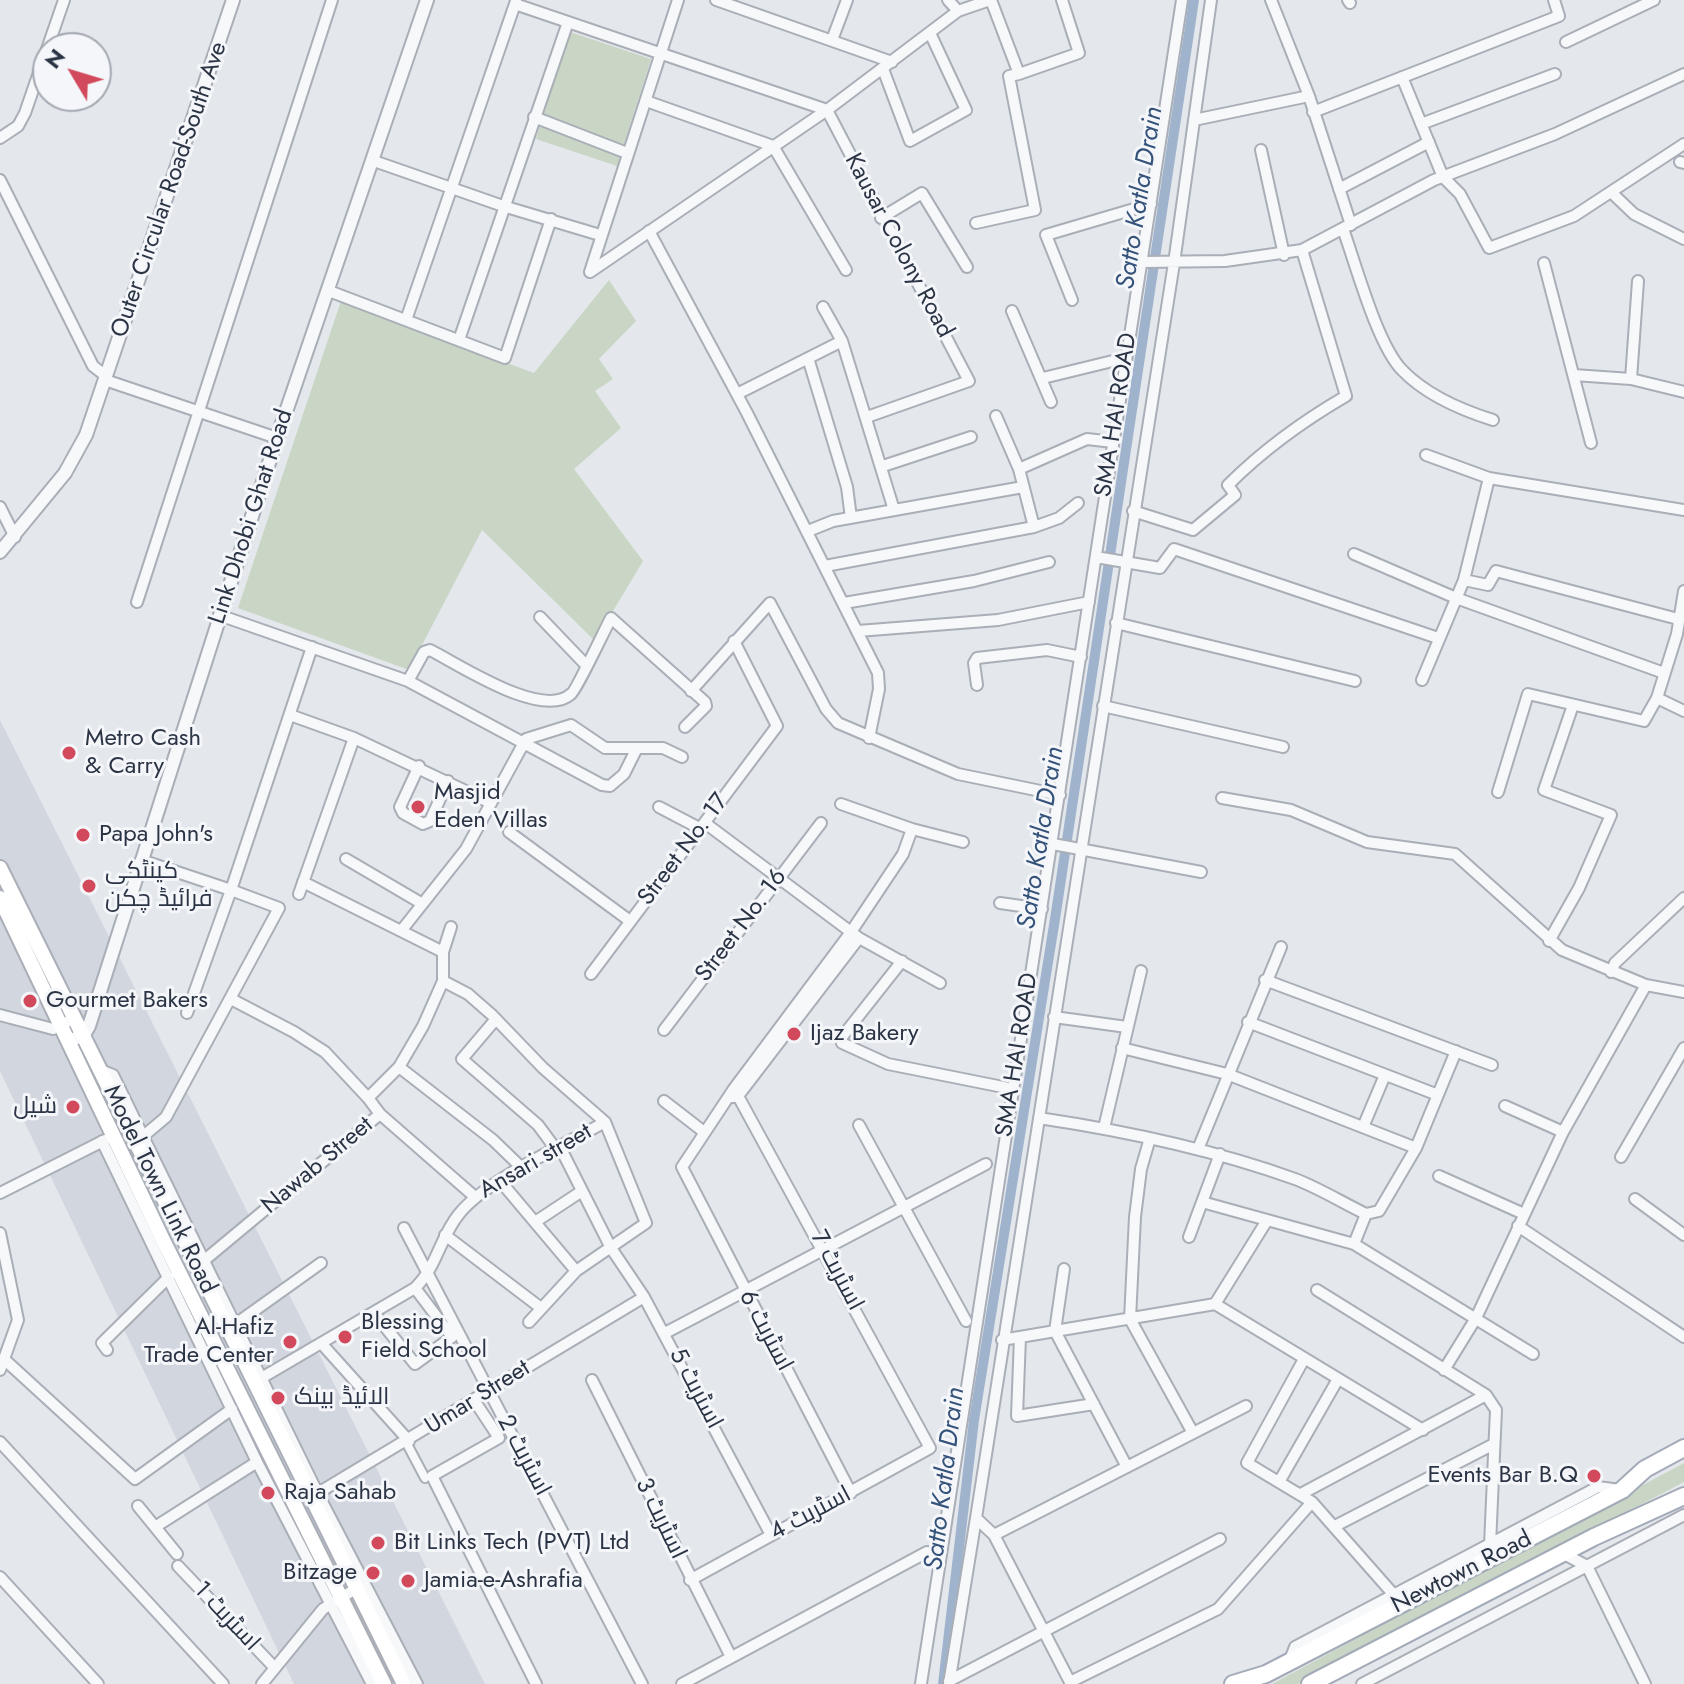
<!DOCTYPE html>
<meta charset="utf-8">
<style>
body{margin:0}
#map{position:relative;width:1684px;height:1684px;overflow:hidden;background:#e4e7ec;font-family:Jost,sans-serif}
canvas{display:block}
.north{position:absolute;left:32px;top:32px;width:80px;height:80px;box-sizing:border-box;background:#f4f6f9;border:2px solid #a4a8b1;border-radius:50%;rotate:308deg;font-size:22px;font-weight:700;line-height:32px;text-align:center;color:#2b3445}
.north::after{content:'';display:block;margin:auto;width:28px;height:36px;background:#d1495b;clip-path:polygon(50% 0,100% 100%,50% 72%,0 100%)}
</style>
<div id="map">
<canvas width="1684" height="1684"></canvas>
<div class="north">N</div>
</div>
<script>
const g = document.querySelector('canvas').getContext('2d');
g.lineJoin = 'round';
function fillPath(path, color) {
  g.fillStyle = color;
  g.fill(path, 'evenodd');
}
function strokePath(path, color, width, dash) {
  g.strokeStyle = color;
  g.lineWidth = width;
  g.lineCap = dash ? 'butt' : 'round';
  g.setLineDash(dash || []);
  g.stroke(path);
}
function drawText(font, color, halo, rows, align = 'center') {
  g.font = font + ' Jost,Cairo,sans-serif';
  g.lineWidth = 6;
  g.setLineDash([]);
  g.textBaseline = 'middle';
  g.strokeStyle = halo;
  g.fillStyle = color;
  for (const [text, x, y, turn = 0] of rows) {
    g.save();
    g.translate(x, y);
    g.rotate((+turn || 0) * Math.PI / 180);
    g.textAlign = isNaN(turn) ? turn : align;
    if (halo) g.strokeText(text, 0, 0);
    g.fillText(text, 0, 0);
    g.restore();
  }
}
fillPath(new Path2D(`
 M 0,720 L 485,1684 L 294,1684 L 0,1071 Z`), '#d2d6de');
fillPath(new Path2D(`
 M 567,31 L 651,59 L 617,166 L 536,139 Z
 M 609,280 L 636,321 L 599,359 L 613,379 L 595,391 L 621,428 L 574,469 L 643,561 L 595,641 L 482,530 L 409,670 L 238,608 L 341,301 L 534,373 Z
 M 1684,1463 L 1684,1482 L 1298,1684 L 1272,1684 Z`), '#c9d6c5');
strokePath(new Path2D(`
 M 943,1684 L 974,1420 L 1055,919 L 1194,0`), '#9fb4cc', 10);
const pedestrian = new Path2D(`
 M 406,1442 L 425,1478`);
const minor = new Path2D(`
 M 716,0 L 892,62
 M 948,0 L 958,11
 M 1271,0 L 1309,96 L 1351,225
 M 1348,0 L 1350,3
 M 515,4 L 827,110 L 969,381 L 867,417
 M 832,40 L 847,0
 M 1566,42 L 1654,0
 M 883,69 L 910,141 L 966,110 L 930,33
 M 1019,74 L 1079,53 L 1062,0
 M 1402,77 L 1443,177 L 1460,194 L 1489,248 L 1574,216 L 1684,144
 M 646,101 L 773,146 L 846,270
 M 1313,112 L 1559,16 L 1554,0
 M 534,117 L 627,153
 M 1194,120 L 1309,96
 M 1421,124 L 1555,74
 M 0,138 L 18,126 L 25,113 L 64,0
 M 1261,150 L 1284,255
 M 374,161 L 503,206 L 600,235
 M 1680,162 L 1684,163
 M 0,180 L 93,366 L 106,376
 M 1339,189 L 1429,142
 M 1612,193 L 1634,214 L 1684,239
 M 881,218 L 922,193 L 967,267
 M 976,223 L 1035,210 L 1009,76 L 1019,74 L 991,0
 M 1343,229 C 1356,265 1377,344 1402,370 C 1426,395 1461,410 1493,420
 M 649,231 L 747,413 L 878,673 L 879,689 L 869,738
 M 1143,262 L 1225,261 L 1302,250 L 1434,180 L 1555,134 L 1684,74
 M 1544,263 L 1591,443
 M 590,272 L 827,110 L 958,11 L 990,0
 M 590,272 L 678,0
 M 329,291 L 505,358 L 551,219
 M 1072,300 L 1046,235 L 1151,204
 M 823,307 L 842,341 L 894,510
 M 1012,311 L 1051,402
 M 406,320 L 516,1
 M 459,340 L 568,22
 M 808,358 L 847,487 L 851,518
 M 1574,375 L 1631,379 L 1684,392
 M 1043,378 L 1125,358
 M 1631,379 L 1638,281
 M 105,380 L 277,438
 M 737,394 L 842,341
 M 996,416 L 1019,469 L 1034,527
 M 1426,455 L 1489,478 L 1684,510
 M 883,466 L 971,437
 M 1019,469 L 1087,439 L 1113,442
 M 0,507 L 15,537
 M 1133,511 L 1193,530 L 1235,495 L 1228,485 C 1263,450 1303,421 1346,396 L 1302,250
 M 808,531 L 833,521 L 1023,487
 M 1354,554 L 1456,598 L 1664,673
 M 1096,557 L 1160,568 L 1174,549 L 1438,638
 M 825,566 L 1034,527 L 1059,518 L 1078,503
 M 1464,580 L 1488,585 L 1496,571 L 1678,619
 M 1684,591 L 1677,634 L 1657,698 L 1684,711
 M 137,602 L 332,0
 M 844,603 L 974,581 L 1049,562
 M 219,615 L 408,681 L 602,785 L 610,786 L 624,774 L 637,748
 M 540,617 L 585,664
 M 1116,623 L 1355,681
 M 858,631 L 998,620 L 1089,602
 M 1422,680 L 1464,580 L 1489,478
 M 408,681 L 424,652 L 430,650 C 460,665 542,720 571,694 C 576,691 605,629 611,618 L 705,702 L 706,706 L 685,727
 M 977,685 L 974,663 L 977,658 L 1047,650 L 1081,657
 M 691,691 L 770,603 L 826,709 L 838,723 L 958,774 L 1060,795
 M 1103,706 L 1283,747
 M 290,715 L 354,738 L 491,803
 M 419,766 L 400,807 L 403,813 L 423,824 L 430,821 L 448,781
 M 1498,792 L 1528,694 L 1644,721 L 1657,698
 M 1222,798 L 1291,810 L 1367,842 L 1455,854 L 1562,950 L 1646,985 L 1684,992
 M 841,804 L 912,829 L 963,842
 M 659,807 L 701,829
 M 705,823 L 859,938 L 940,983
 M 509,832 L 630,921
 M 1053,844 L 1201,872
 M 346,859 L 421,903
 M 141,860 L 231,890 L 312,647
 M 303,882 L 443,952
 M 299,894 L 354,738
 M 1000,903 L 1042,909
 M 401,931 L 466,849 L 526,739 L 571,725 L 605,748 L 663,748 L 682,757
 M 1549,941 L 1579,888 L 1611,815 L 1544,790 L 1573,705
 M 902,961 L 842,1037 L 842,1043 L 888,1064 L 1013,1089
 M 1611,972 L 1615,963 L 1684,898
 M 591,974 L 777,726 L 734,641
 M 1265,980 L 1492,1065
 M 443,981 L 468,994 L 492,1015 L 543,1068 L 605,1122 L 646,1223 L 576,1271 L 529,1322
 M 231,999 L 294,1032 L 325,1052 L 368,1098
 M 0,1015 L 53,1029 L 75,1018
 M 1054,1017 L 1127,1027
 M 496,1019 L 462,1059 L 538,1125 L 555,1148
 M 1248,1022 L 1438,1095
 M 664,1030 L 821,823
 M 1122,1048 L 1227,1074 L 1416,1148
 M 399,1067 L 493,1140 L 523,1169
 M 100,1070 L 113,1075 L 318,1494 L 417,1684
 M 733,1097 L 738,1096 L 859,938
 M 664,1101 L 704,1132
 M 1505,1106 L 1563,1132
 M 380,1114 L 368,1098 L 399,1067 L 423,1026 L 443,981 L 443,952 L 451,927
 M 1039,1118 C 1126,1131 1212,1149 1295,1179 C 1319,1188 1343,1203 1366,1214
 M 859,1125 L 966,1321
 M 1363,1127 L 1385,1075
 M 1104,1128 L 1141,971
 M 1150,1138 L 1141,1169 L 1135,1217 L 1130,1319 L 1193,1433
 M 140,1139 L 166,1117 L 279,908 L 231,890 L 187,1013
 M 102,1141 L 257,1462 L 372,1684
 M 560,1147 L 611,1248 L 644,1297 L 771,1535
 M 1198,1149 L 1281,947
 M 1621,1157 L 1684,1048
 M 1439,1176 L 1524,1214
 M 501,1182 L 576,1271
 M 0,1193 L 105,1140
 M 1635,1199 L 1684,1235
 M 1202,1202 L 1354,1244 L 1533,1354
 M 535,1222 L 582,1191
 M 1518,1226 L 1684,1337
 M 404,1228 L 642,1684
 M 0,1233 L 18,1320 L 0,1370
 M 445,1235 L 541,1308
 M 1189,1237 L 1220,1154
 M 1354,1244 L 1366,1214 L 1379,1211 L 1416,1148 L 1456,1051
 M 201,1263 L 380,1114 L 475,1197
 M 1064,1269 L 1055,1331 L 1127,1467
 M 1317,1290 L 1486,1395 L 1496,1410 L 1490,1545
 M 1215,1304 L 1266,1222
 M 374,1313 L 415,1364 L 452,1337 L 415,1288
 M 237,1323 L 321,1263
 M 665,1333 L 986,1164
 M 1020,1337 L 1017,1416 L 1094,1404
 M 1002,1340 L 1215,1304 L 1423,1430
 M 321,1343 L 409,1441
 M 107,1350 L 102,1343 L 169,1277
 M 1304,1359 L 1247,1463 L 1312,1502 L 1394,1595
 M 5,1360 L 135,1479 L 232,1409
 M 1444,1370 L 1476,1318 L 1563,1132 L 1646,985
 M 258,1380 L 415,1288 C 437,1267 440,1237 459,1214 C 487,1179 565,1145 605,1122
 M 592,1380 L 731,1657
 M 474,1400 L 499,1438 L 432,1476 L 536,1684
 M 0,1442 L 223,1684
 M 1279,1482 L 1338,1379
 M 851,1493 L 682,1167 L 733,1090 L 851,932 L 903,854 L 912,829
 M 1301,1494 L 1486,1395
 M 313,1496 L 644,1297
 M 138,1506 L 177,1554
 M 1335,1526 L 1494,1444
 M 155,1527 L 257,1462
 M 994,1535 L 976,1518 L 1174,263 L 1211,0
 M 1564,1554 L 1587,1566 L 1645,1684
 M 178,1566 L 274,1667
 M 0,1577 L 98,1684
 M 690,1580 L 930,1448 L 738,1096
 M 1289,1662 L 1295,1647 L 1598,1487 L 1620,1490
 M 949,1681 L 1220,1539
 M 1070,1682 L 1218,1609 L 1312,1502
 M 262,1684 L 323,1609 L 357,1588
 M 682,1684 L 927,1552
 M 921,1684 L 1182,0
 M 949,1684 L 976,1518
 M 1071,1684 L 994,1535 L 1246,1406
 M 1362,1684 L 1684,1515`);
const tertiary = new Path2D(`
 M 0,552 L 65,473 L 86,435 L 233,0
 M 69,1042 L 85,1033 L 89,1026 L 277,438 L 427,0`);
const secondary = new Path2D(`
 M 0,868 L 404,1684
 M 0,898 L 162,1238 L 384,1684`);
const primary = new Path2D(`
 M 1233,1684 L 1266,1674 L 1622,1490 L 1645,1469 L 1684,1448
 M 1310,1684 L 1594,1537 L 1684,1496`);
strokePath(pedestrian, '#a9aeb7', 12);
strokePath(minor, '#a9aeb7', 14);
strokePath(tertiary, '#a9aeb7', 16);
strokePath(secondary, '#a9aeb7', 18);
strokePath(primary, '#a3abb8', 20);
strokePath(pedestrian, '#f7f8fa', 8);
strokePath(minor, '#f7f8fa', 10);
strokePath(tertiary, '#f7f8fa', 12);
strokePath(secondary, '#fff', 14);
strokePath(primary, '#fff', 16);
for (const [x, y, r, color] of [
 [69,753,8,"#d1495b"],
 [418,807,8,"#d1495b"],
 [83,835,8,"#d1495b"],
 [89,886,8,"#d1495b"],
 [30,1001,8,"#d1495b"],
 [794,1034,8,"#d1495b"],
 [73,1107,8,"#d1495b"],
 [345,1337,8,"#d1495b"],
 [290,1342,8,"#d1495b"],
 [278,1398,8,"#d1495b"],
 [1594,1476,8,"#d1495b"],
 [268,1493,8,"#d1495b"],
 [378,1543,8,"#d1495b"],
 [373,1573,8,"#d1495b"],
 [408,1581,8,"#d1495b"]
]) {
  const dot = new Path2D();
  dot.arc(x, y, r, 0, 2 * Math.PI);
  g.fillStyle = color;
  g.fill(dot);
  strokePath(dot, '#f4f6f9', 3);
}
drawText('24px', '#2b3445', '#f4f6f9', [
 ["Outer Circular Road-South Ave",170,190,-71],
 ["Kausar Colony Road",898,246,62],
 ["SMA HAI ROAD",1117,415,-81],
 ["Link Dhobi Ghat Road",252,517,-72],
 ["Street No. 17",684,850,-53],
 ["Street No. 16",742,926,-53],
 ["SMA HAI ROAD",1018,1055,-81],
 ["Ansari street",536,1162,-30],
 ["Nawab Street",318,1166,-40],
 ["Model Town Link Road",159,1190,64],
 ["اسٹریٹ 7",836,1271,62],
 ["اسٹریٹ 6",765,1331,62],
 ["اسٹریٹ 5",695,1389,62],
 ["Umar Street",478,1398,-32],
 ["اسٹریٹ 2",523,1456,62],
 ["اسٹریٹ 4",811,1514,-28],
 ["اسٹریٹ 3",660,1519,64],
 ["Newtown Road",1462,1573,-27],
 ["اسٹریٹ 1",226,1617,47]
]);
drawText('24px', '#2b3445', '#f4f6f9', [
 ["Metro Cash",85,739],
 ["& Carry",85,767],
 ["Masjid",434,793],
 ["Eden Villas",434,821],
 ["Papa John's",99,835],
 ["کینٹکی",105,872],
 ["فرائیڈ چکن",105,900],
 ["Gourmet Bakers",46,1001],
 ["Ijaz Bakery",810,1034],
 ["شیل",57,1107,"right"],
 ["Blessing",361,1323],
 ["Field School",361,1351],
 ["Al-Hafiz",274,1328,"right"],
 ["Trade Center",274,1356,"right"],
 ["الائیڈ بینک",294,1398],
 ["Events Bar B.Q",1578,1476,"right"],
 ["Raja Sahab",284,1493],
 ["Bit Links Tech (PVT) Ltd",394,1543],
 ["Bitzage",357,1573,"right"],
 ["Jamia-e-Ashrafia",424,1581]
], 'left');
drawText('italic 26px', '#34527a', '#f4f6f9', [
 ["Satto Katla Drain",1141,198,-81],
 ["Satto Katla Drain",1042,838,-81],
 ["Satto Katla Drain",946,1479,-83]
]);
</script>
